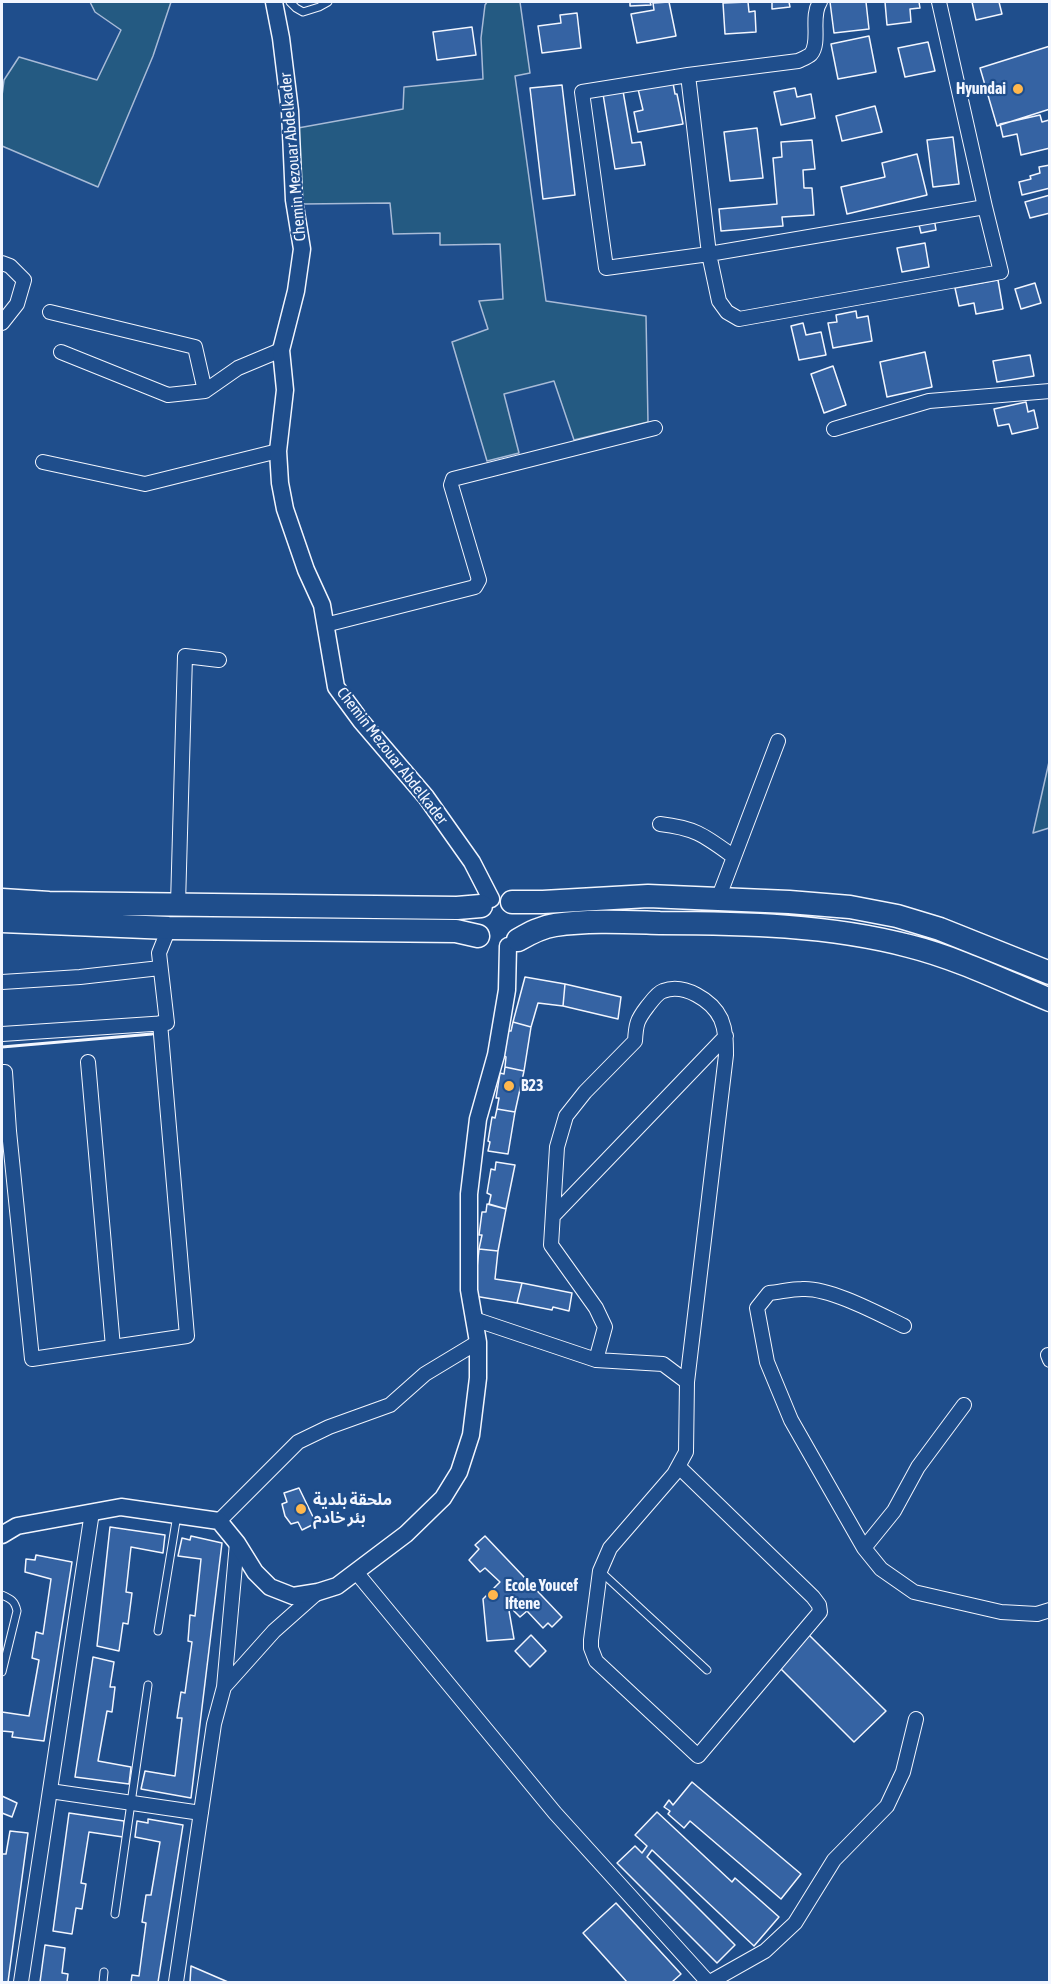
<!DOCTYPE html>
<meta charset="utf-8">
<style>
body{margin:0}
#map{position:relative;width:1051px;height:1984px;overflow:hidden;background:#1f4e8c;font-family:"Asap Condensed",sans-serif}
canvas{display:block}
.frame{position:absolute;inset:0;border:3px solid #f2f6ff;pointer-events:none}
</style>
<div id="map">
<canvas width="1051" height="1984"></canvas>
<div class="frame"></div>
</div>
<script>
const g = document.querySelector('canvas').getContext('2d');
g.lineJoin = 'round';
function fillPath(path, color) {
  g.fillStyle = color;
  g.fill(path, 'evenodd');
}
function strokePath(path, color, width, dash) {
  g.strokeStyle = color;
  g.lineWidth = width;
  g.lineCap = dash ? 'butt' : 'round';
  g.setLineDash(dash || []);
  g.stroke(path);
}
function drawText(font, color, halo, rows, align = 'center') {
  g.font = font + ' "Asap Condensed","Noto Sans Arabic",sans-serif';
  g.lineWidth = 4.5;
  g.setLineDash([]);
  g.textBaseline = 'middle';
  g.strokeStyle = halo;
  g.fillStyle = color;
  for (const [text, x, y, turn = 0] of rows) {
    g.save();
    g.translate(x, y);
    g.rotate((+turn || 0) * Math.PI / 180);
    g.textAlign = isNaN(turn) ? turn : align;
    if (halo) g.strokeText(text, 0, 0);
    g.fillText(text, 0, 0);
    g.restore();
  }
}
const green = new Path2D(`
 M 90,2 L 171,2 L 153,56 L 98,187 L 2,146 L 2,96 L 4,80 L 19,57 L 97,80 L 121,30 L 95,12 Z
 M 487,2 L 520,2 L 530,73 L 515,76 L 546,301 L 646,316 L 648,422 L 574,440 L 554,381 L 504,394 L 519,453 L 487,461 L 452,342 L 488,329 L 479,301 L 503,299 L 500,244 L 440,245 L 440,233 L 393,234 L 390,203 L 303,204 L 298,128 L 403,109 L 404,87 L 483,79 L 481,38 L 485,5 Z
 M 1049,762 L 1049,828 L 1033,833 Z`);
fillPath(green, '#245a82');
strokePath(green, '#a8bbd7', 1.5);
const building = new Path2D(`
 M 630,2 L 650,2 L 651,5 L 630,6 Z
 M 669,2 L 676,36 L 637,43 L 631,14 L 654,10 L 653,3 Z
 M 748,2 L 749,12 L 755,11 L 756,32 L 725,34 L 723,3 Z
 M 772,2 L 789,2 L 790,7 L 772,9 Z
 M 830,2 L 866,2 L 869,29 L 834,33 Z
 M 885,2 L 919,2 L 920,8 L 910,9 L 911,22 L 887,25 Z
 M 972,2 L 999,2 L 1002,14 L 976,20 Z
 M 577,13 L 581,48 L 542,53 L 538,26 L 561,23 L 560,15 Z
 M 472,27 L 476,55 L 437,60 L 433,32 Z
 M 869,36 L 876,72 L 838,79 L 831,44 Z
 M 928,42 L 935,71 L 905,77 L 898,48 Z
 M 1050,46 L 1050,109 L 997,126 L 980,68 Z
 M 673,83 L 675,94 L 677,94 L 683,124 L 638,132 L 634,112 L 643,110 L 638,89 Z
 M 562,85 L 575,195 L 543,199 L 530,88 Z
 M 795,88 L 797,97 L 811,94 L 815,118 L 781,125 L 774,92 Z
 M 623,91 L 632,143 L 641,142 L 645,165 L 615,169 L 603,94 Z
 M 875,106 L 882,132 L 842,141 L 836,116 Z
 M 1040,115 L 1042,122 L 1049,120 L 1050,148 L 1021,155 L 1017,134 L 1003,137 L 1000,124 Z
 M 757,128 L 763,178 L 730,181 L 724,132 Z
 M 953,137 L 959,184 L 933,187 L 927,140 Z
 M 812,140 L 815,169 L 803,170 L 804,188 L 812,188 L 814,215 L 782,217 L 783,226 L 721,231 L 719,209 L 777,204 L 773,158 L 782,157 L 781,142 Z
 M 917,154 L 927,195 L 847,214 L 841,187 L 885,177 L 882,163 Z
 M 1050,165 L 1050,188 L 1022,195 L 1019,182 L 1031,179 L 1030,176 L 1040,173 L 1039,167 Z
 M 1050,195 L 1050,213 L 1030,218 L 1025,202 Z
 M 934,218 L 936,230 L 921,233 L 918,221 Z
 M 925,243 L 929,267 L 902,272 L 897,248 Z
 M 998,280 L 1003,309 L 976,314 L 974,303 L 959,306 L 955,288 Z
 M 1035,283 L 1041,303 L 1021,309 L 1015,289 Z
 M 856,311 L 857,318 L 868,316 L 872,341 L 833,348 L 828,323 L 837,322 L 836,315 Z
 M 803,323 L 806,335 L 821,332 L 826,355 L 799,360 L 791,326 Z
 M 925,352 L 932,387 L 887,397 L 880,362 Z
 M 1030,355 L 1034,376 L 997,382 L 993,361 Z
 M 833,366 L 846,405 L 824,413 L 811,374 Z
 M 1026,402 L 1028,412 L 1034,410 L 1038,428 L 1012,434 L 1009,424 L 998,426 L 994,409 Z
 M 525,977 L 565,984 L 563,1006 L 538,1003 L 531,1027 L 513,1022 Z
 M 565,984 L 621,997 L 618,1019 L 563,1006 Z
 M 513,1022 L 531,1027 L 524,1071 L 505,1067 L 506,1057 L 504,1056 L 508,1031 L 511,1031 Z
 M 505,1067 L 524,1071 L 515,1112 L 497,1109 L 499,1098 L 496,1098 L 500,1073 L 504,1074 Z
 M 497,1109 L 515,1112 L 508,1154 L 488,1151 L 490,1142 L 488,1141 L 492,1117 L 495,1118 Z
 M 496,1162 L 515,1165 L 506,1209 L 489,1204 L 491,1195 L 487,1193 L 491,1169 L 495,1170 Z
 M 487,1204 L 506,1209 L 498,1251 L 479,1249 L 482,1235 L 479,1235 L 482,1212 L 486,1212 Z
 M 479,1249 L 498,1251 L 495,1279 L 522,1283 L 517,1303 L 474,1296 Z
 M 522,1283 L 572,1293 L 569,1311 L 553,1307 L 552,1310 L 517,1303 Z
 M 299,1488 L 316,1523 L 302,1530 L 298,1522 L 291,1524 L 285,1516 L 282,1504 L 287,1502 L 284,1493 Z
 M 110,1527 L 165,1535 L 163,1553 L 131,1547 L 126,1592 L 132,1593 L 128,1624 L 123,1623 L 119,1651 L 97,1646 Z
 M 191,1536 L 222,1543 L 191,1798 L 141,1789 L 145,1771 L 175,1776 L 182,1718 L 177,1718 L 181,1692 L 185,1693 L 192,1642 L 188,1641 L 190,1615 L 195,1616 L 201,1559 L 178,1556 L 182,1538 L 190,1540 Z
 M 485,1536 L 562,1617 L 552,1627 L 548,1623 L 543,1628 L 527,1611 L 520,1617 L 508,1605 L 514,1639 L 487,1641 L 483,1599 L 500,1582 L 485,1568 L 480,1572 L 469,1560 L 479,1549 L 475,1545 Z
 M 36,1555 L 72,1562 L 44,1741 L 12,1737 L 13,1732 L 2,1731 L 2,1712 L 29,1716 L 39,1660 L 32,1658 L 36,1632 L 43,1634 L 51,1579 L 25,1572 L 26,1559 L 35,1560 Z
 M 531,1635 L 546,1651 L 530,1667 L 515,1651 Z
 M 809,1635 L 886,1711 L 854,1742 L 777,1665 Z
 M 93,1657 L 114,1662 L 110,1687 L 115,1687 L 112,1712 L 107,1711 L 98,1761 L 131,1767 L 129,1784 L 75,1777 Z
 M 692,1782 L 801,1874 L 781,1899 L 690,1821 L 684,1828 L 668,1814 L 670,1811 L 664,1807 L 669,1800 L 673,1805 Z
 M 2,1796 L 17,1803 L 12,1817 L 2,1813 Z
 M 657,1812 L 732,1882 L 735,1878 L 779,1917 L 754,1946 L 652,1850 L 647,1857 L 735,1945 L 717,1963 L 617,1863 L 635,1846 L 642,1853 L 647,1846 L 635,1835 Z
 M 69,1813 L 124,1821 L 123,1837 L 89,1832 L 81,1883 L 86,1884 L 82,1909 L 76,1908 L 72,1934 L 53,1931 Z
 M 148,1819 L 183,1825 L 158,1982 L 131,1982 L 132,1975 L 139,1976 L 146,1923 L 142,1922 L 146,1895 L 151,1895 L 160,1842 L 135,1837 L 137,1821 L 148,1823 Z
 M 10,1831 L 28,1833 L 8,1982 L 2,1982 L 2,1854 L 6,1854 Z
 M 616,1903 L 681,1974 L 672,1982 L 627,1982 L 583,1933 Z
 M 45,1945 L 65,1948 L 62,1973 L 68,1974 L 67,1982 L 40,1982 Z
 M 191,1966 L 228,1982 L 190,1982 Z`);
fillPath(building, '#3563a3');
strokePath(building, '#f2f6ff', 1.5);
const service = new Path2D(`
 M 290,2 L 296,8 L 303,12 L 319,7 L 328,2
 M 600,1571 L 707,1670
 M 2,1595 C 11,1599 15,1601 17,1611 L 2,1672
 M 158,1631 L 177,1515
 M 115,1914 L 148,1685
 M 103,1982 L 104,1972`);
const minor = new Path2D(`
 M 820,2 C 810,16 821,42 811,54 C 808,57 802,59 798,61 L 688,75 L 582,92 L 606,268 L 709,254 L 985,207 L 939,2
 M 688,75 L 709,254 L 719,301 L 727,312 L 739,319 L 1001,272 L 985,207
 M 2,263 L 10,266 L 24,280 L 17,304 L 2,323
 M 50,312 L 195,347 L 205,391
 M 61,352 L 168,395 L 205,391 L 238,368 L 281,350
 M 834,429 L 929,401 L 1050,391
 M 43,462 L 145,484 L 278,451
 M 325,625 L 475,587 L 479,580 L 451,485 L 453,479 L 655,428
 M 660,824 C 696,828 705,836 734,857
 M 718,899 L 778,741
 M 178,904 L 185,656 L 219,660
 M 2,982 L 80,977 L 160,968
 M 2,1034 L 167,1023 L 159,953 L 169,928
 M 88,1062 L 113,1347
 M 2,1072 L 5,1072 L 9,1131 L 32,1359 L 187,1336 L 160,1023
 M 553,1216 L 726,1036
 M 474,1319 L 596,1360 L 663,1364 L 687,1382
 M 904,1326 C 879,1314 829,1287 802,1289 C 791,1289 780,1292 769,1293 L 757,1308 L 767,1362 L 791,1420 L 844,1513 L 864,1548 L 881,1569 L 914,1592 L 1001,1612 L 1037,1614 L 1050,1610
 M 1048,1355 L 1050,1360
 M 596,1360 L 605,1327 L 596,1308 L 551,1245 L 557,1147 L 566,1116 L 585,1092 L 635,1041 C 636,1024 637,1020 647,1007 C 651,1002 657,993 663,991 C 684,983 712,1000 721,1019 C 726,1031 726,1043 726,1055 L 687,1382 L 686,1452 L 674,1474 L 610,1548 L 600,1571 L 591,1640 L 591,1648 L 596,1661 L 698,1756 L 820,1612 L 819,1605 L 813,1597 L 679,1467
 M 219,1521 L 298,1442 L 329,1427 L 390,1405 L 425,1374 L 478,1342
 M 864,1548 L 894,1511 L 918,1467 L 964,1405
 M 356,1572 L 555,1813 L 708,1982
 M 224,1687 L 237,1543
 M 50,1791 L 201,1813
 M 21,1982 L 92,1512
 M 176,1982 L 214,1724 L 224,1687 L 274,1631 L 318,1592
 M 710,1982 L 765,1951 L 795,1923 L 834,1860 L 887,1806 L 903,1772 L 916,1719`);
const tertiary = new Path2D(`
 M 274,2 L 281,38 L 290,111 L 294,200 L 302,249 L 296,291 L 281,350 L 285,390 L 278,451 L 280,483 L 285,509 L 306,570 L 322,605 L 336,687 L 361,721 L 426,797 L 472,862 L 491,899
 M 2,1535 L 17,1526 L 121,1507 L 219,1521 L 237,1543 L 255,1572 L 270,1587 L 293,1596 L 318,1592 L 337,1586 L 406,1534 L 443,1498 L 459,1472 L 471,1435 L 478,1378 L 478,1342 L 469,1290 L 469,1194 L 478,1119 L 496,1055 L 507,990 L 508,946`);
const trunk = new Path2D(`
 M 2,900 L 49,903 L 457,908 L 481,906
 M 512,902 L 543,902 L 648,896 L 789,902 L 850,907 L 897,916 L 940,929 L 1050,973
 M 2,921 L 169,928 L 456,931 L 478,936
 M 518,940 C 530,933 541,927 555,925 C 590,920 625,922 660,923 C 743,923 829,925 909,946 C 957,958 1004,981 1050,1000`);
strokePath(service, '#f2f6ff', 9);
strokePath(minor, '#f2f6ff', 16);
strokePath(tertiary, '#f2f6ff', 19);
strokePath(trunk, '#f2f6ff', 25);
strokePath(service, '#1f4e8c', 7);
strokePath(minor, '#1f4e8c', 14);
strokePath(tertiary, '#1f4e8c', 16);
strokePath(trunk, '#1f4e8c', 22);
strokePath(new Path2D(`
 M 2,1047 L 152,1034`), '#f2f6ff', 3);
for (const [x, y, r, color] of [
 [1018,89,6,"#ffb74d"],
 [509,1086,6,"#ffb74d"],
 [301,1509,6,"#ffb74d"],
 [493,1595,6,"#ffb74d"]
]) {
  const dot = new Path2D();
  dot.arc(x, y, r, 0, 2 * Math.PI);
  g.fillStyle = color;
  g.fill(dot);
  strokePath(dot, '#1f4e8c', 2);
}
drawText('bold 16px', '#f2f6ff', '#1f4e8c', [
 ["Hyundai",1006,89,"right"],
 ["B23",521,1086],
 ["ملحقة بلدية",313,1500],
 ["بئر خادم",313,1518],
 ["Ecole Youcef",505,1586],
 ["Iftene",505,1604]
], 'left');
drawText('16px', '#f2f6ff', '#1f4e8c', [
 ["Chemin Mezouar Abdelkader",293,157,-95],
 ["Chemin Mezouar Abdelkader",392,756,52]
]);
</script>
